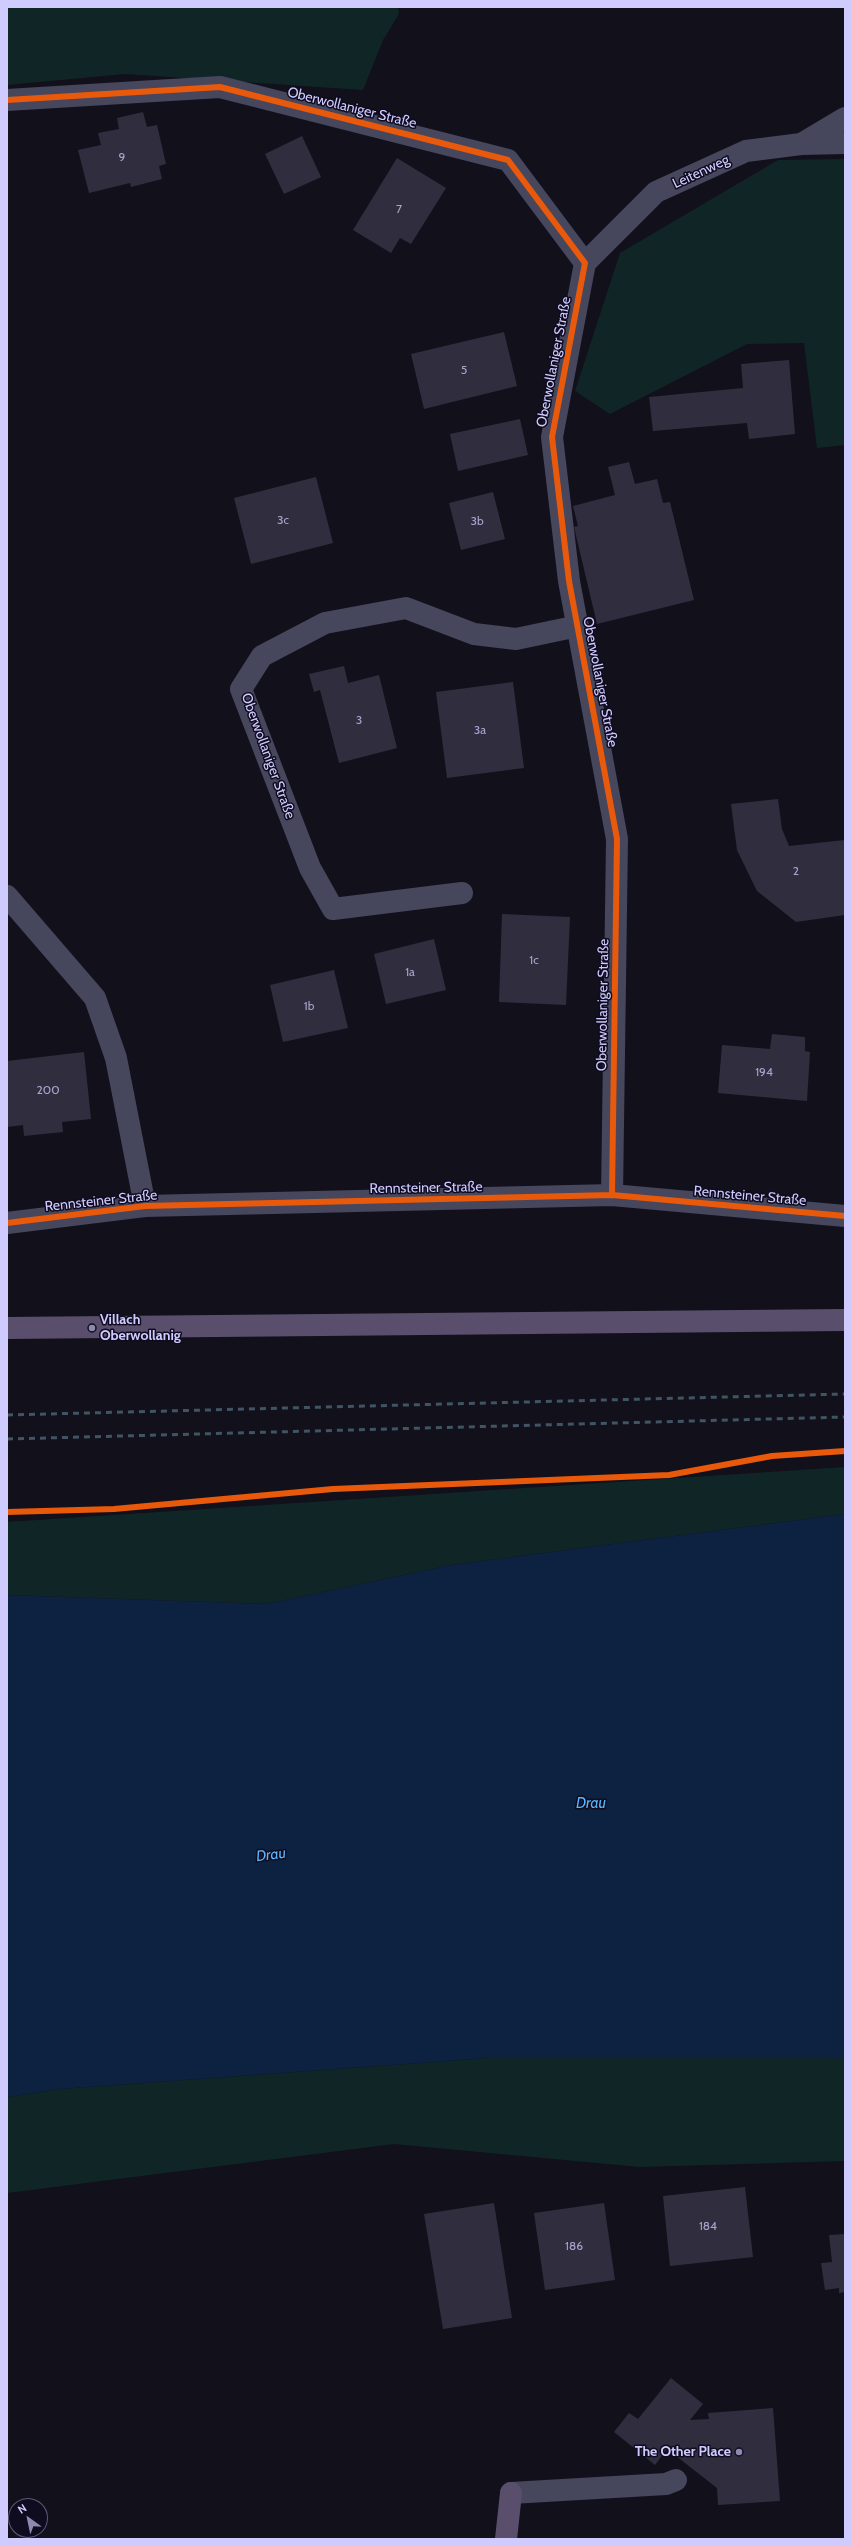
<!DOCTYPE html>
<meta charset="utf-8">
<style>
body{margin:0}
#map{position:relative;width:852px;height:2546px;overflow:hidden;background:#12101b;font-family:Cabin,sans-serif}
canvas{display:block}
.frame{position:absolute;inset:0;border:8px solid #d0cbff;pointer-events:none}
.north{position:absolute;left:8px;top:2498px;width:40px;height:40px;box-sizing:border-box;background:#0f0c1f;border:1px solid #5c5879;border-radius:50%;rotate:327deg;font-size:11px;font-weight:700;line-height:16px;text-align:center;color:#d0cbff}
.north::after{content:'';display:block;margin:auto;width:14px;height:18px;background:#8e8aaf;clip-path:polygon(50% 0,100% 100%,50% 72%,0 100%)}
</style>
<div id="map">
<canvas width="852" height="2546"></canvas>
<div class="frame"></div>
<div class="north">N</div>
</div>
<script>
const g = document.querySelector('canvas').getContext('2d');
g.lineJoin = 'round';
function fillPath(path, color) {
  g.fillStyle = color;
  g.fill(path, 'evenodd');
}
function strokePath(path, color, width, dash) {
  g.strokeStyle = color;
  g.lineWidth = width;
  g.lineCap = dash ? 'butt' : 'round';
  g.setLineDash(dash || []);
  g.stroke(path);
}
function drawText(font, color, halo, rows, align = 'center') {
  g.font = font + ' Cabin,sans-serif';
  g.lineWidth = 3;
  g.setLineDash([]);
  g.textBaseline = 'middle';
  g.strokeStyle = halo;
  g.fillStyle = color;
  for (const [text, x, y, turn = 0] of rows) {
    g.save();
    g.translate(x, y);
    g.rotate((+turn || 0) * Math.PI / 180);
    g.textAlign = isNaN(turn) ? turn : align;
    if (halo) g.strokeText(text, 0, 0);
    g.fillText(text, 0, 0);
    g.restore();
  }
}
fillPath(new Path2D(`
 M 7,7 L 398,7 L 399,14 L 383,40 L 363,90 L 125,74 L 7,85 Z
 M 845,159 L 845,445 L 817,448 L 804,343 L 747,344 L 610,414 L 575,391 L 620,253 L 778,160 Z
 M 845,1467 L 845,1514 L 451,1565 L 267,1604 L 7,1595 L 7,1522 Z
 M 488,2058 L 845,2058 L 845,2161 L 640,2167 L 394,2144 L 7,2193 L 7,2097 L 61,2089 Z`), '#102626');
fillPath(new Path2D(`
 M 845,1514 L 845,2058 L 488,2058 L 61,2089 L 7,2097 L 7,1595 L 267,1604 L 451,1565 Z`), '#0d2140');
fillPath(new Path2D(`
 M 143,112 L 147,127 L 157,125 L 166,164 L 159,166 L 162,179 L 131,187 L 130,183 L 89,193 L 78,150 L 101,145 L 98,133 L 119,129 L 117,118 Z
 M 302,136 L 321,177 L 284,194 L 265,154 Z
 M 397,158 L 446,188 L 411,244 L 400,238 L 391,253 L 353,230 Z
 M 504,332 L 517,386 L 424,409 L 411,354 Z
 M 789,360 L 795,434 L 749,439 L 747,423 L 653,431 L 649,397 L 743,388 L 741,364 Z
 M 520,419 L 528,455 L 458,471 L 450,434 Z
 M 629,462 L 635,484 L 657,479 L 663,503 L 670,502 L 694,600 L 597,624 L 574,527 L 578,526 L 573,506 L 615,495 L 608,467 Z
 M 316,477 L 333,543 L 251,564 L 234,498 Z
 M 493,492 L 505,539 L 461,550 L 449,503 Z
 M 344,666 L 348,683 L 379,675 L 397,748 L 339,763 L 320,690 L 314,692 L 309,674 Z
 M 513,682 L 524,768 L 447,778 L 436,692 Z
 M 778,799 L 782,829 L 789,846 L 845,840 L 845,915 L 796,922 L 757,891 L 737,850 L 731,804 Z
 M 502,914 L 570,917 L 566,1005 L 499,1002 Z
 M 434,939 L 446,990 L 386,1004 L 374,954 Z
 M 334,970 L 348,1028 L 283,1042 L 270,985 Z
 M 772,1034 L 805,1037 L 805,1051 L 810,1052 L 807,1101 L 718,1093 L 722,1045 L 770,1049 Z
 M 84,1052 L 91,1119 L 62,1122 L 63,1132 L 24,1136 L 23,1125 L 7,1127 L 7,1061 Z
 M 745,2187 L 753,2257 L 670,2266 L 663,2196 Z
 M 494,2203 L 512,2318 L 443,2329 L 424,2214 Z
 M 604,2203 L 615,2280 L 545,2290 L 534,2213 Z
 M 845,2234 L 845,2292 L 839,2293 L 839,2288 L 825,2290 L 821,2263 L 832,2262 L 829,2235 Z
 M 671,2378 L 703,2404 L 690,2420 L 709,2419 L 708,2413 L 773,2408 L 780,2501 L 718,2505 L 717,2488 L 667,2449 L 655,2465 L 614,2432 L 629,2413 L 638,2419 Z`), '#302e3e');
strokePath(new Path2D(`
 M 7,100 L 220,87 L 508,160 L 585,263 L 552,437 L 569,581 L 617,839 L 612,1195
 M 803,143 L 845,118
 M 585,263 L 656,192 L 746,151 L 801,144 L 845,143
 M 462,893 L 333,909 L 310,868 L 241,689 L 262,656 L 325,623 L 406,608 L 474,634 L 516,639 L 578,626
 M 7,896 L 95,998 L 116,1058 L 145,1206
 M 7,1223 L 145,1206 L 612,1195 L 845,1216
 M 511,2493 L 666,2484 L 676,2480`), '#46465c', 22);
strokePath(new Path2D(`
 M 7,1328 L 845,1320
 M 506,2539 L 511,2493`), '#594f6d', 22);
strokePath(new Path2D(`
 M 7,1415 L 845,1394
 M 7,1439 L 845,1417`), '#3f5564', 3, [6, 5]);
strokePath(new Path2D(`
 M 7,100 L 220,87 L 508,160 L 585,263 L 552,437 L 569,581 L 617,839 L 612,1195
 M 7,1223 L 145,1206 L 612,1195 L 845,1216
 M 7,1512 L 114,1509 L 333,1489 L 669,1475 L 772,1456 L 845,1451`), '#e8590c', 6);
for (const [x, y, r, color] of [
 [92,1328,4,"#8e8aaf"],
 [739,2452,4,"#8e8aaf"]
]) {
  const dot = new Path2D();
  dot.arc(x, y, r, 0, 2 * Math.PI);
  g.fillStyle = color;
  g.fill(dot);
  strokePath(dot, '#0f0c1f', 1.5);
}
drawText('12px', '#a8a4cf', null, [
 ["9",122,157],
 ["7",399,209],
 ["5",464,370],
 ["3c",283,520],
 ["3b",477,521],
 ["3",359,720],
 ["3a",480,730],
 ["2",796,871],
 ["1c",534,960],
 ["1a",410,972],
 ["1b",309,1006],
 ["194",764,1072],
 ["200",48,1090],
 ["184",708,2226],
 ["186",574,2246]
]);
drawText('14px', '#d0cbff', '#0f0c1f', [
 ["Oberwollaniger Straße",352,108,14],
 ["Leitenweg",701,172,-25],
 ["Oberwollaniger Straße",554,362,-79],
 ["Oberwollaniger Straße",600,682,79],
 ["Oberwollaniger Straße",268,756,70],
 ["Oberwollaniger Straße",603,1005,-89],
 ["Rennsteiner Straße",426,1188,-1],
 ["Rennsteiner Straße",750,1196,5],
 ["Rennsteiner Straße",101,1201,-6]
]);
drawText('bold 14px', '#d0cbff', '#0f0c1f', [
 ["Villach",100,1320],
 ["Oberwollanig",100,1336],
 ["The Other Place",731,2452,"right"]
], 'left');
drawText('italic 15px', '#5ab6fe', '#0f0c1f', [
 ["Drau",591,1804],
 ["Drau",271,1855,-7]
]);
</script>
